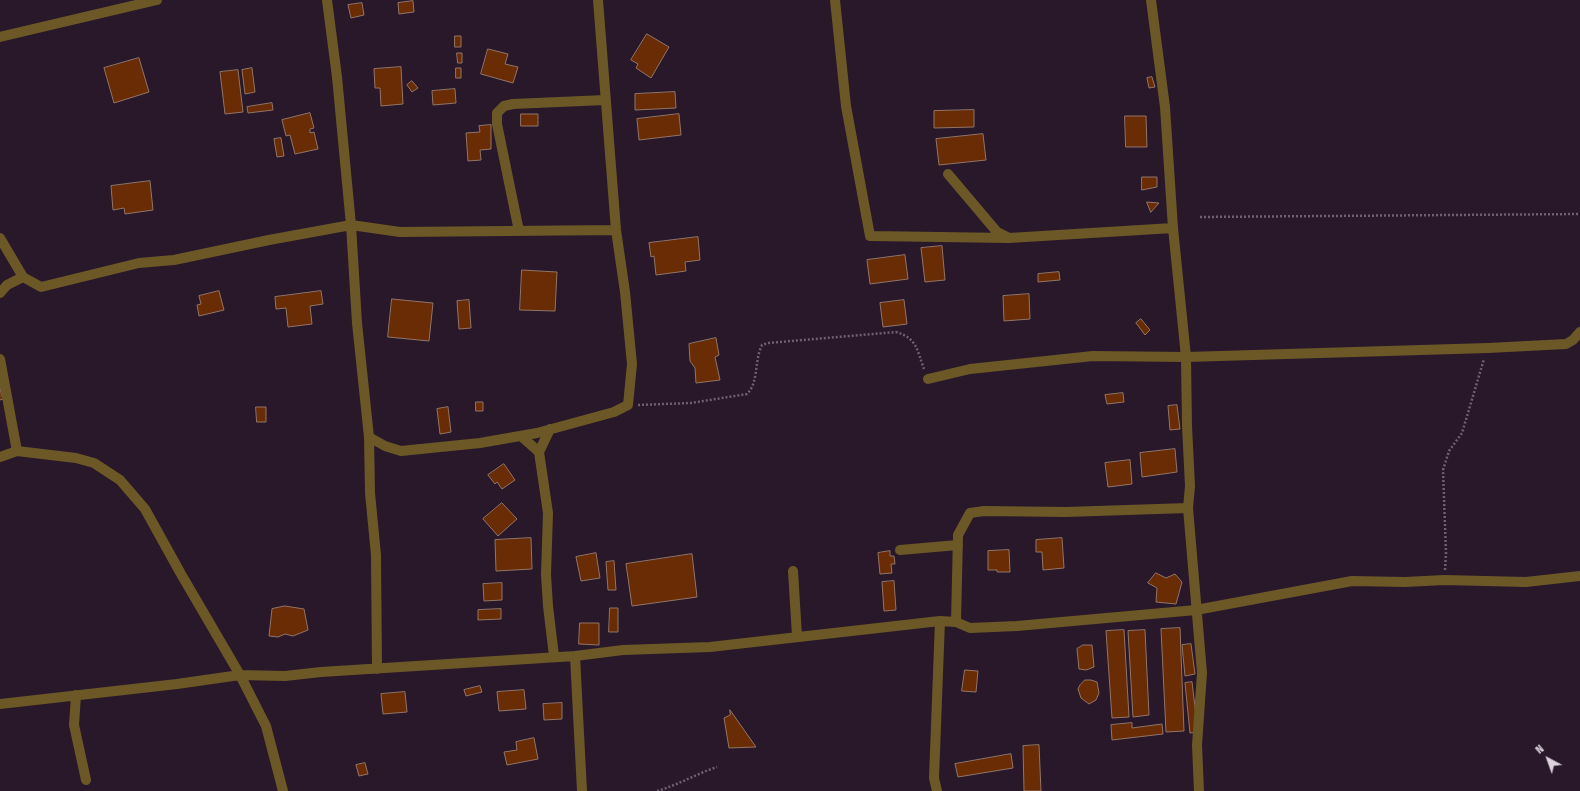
<!DOCTYPE html>
<style>
body{margin:0}
#map{position:relative;width:1580px;height:791px;overflow:hidden;background:#28182a;font-family:"Fira Sans Condensed",sans-serif}
canvas{display:block}
.north{position:absolute;left:1528px;top:739px;width:40px;height:40px;-webkit-text-stroke:3px #28182a;paint-order:stroke;rotate:319deg;font-size:11px;font-weight:700;line-height:16px;text-align:center;color:#dcd1dd}
.north::after{content:'';display:block;margin:auto;width:14px;height:18px;background:#dcd1dd;clip-path:polygon(50% 0,100% 100%,50% 72%,0 100%)}
</style>
<div id="map">
<canvas width="1580" height="791"></canvas>
<div class="north">N</div>
</div>
<script>
const g = document.querySelector('canvas').getContext('2d');
g.lineJoin = 'round';
function fillPath(path, color) {
  g.fillStyle = color;
  g.fill(path, 'evenodd');
}
function strokePath(path, color, width, dash) {
  g.strokeStyle = color;
  g.lineWidth = width;
  g.lineCap = dash ? 'butt' : 'round';
  g.setLineDash(dash || []);
  g.stroke(path);
}
const building = new Path2D(`
 M 413,1 L 414,12 L 399,14 L 398,3 Z
 M 362,3 L 364,15 L 351,18 L 348,5 Z
 M 647,34 L 669,47 L 651,78 L 636,68 L 638,64 L 631,60 Z
 M 455,36 L 461,36 L 461,47 L 455,47 Z
 M 488,49 L 508,54 L 505,64 L 518,67 L 513,83 L 481,74 Z
 M 457,53 L 462,53 L 462,63 L 458,63 Z
 M 139,58 L 149,92 L 114,103 L 104,68 Z
 M 401,67 L 403,104 L 381,106 L 380,88 L 375,88 L 374,69 Z
 M 252,68 L 255,92 L 245,94 L 242,70 Z
 M 456,68 L 461,68 L 461,78 L 456,78 Z
 M 238,70 L 243,112 L 225,114 L 220,72 Z
 M 1152,77 L 1155,87 L 1149,88 L 1147,78 Z
 M 412,81 L 418,88 L 412,92 L 407,85 Z
 M 455,89 L 456,103 L 433,105 L 432,91 Z
 M 675,92 L 676,108 L 635,110 L 635,94 Z
 M 272,103 L 273,110 L 248,113 L 247,107 Z
 M 974,110 L 974,127 L 934,128 L 934,111 Z
 M 310,113 L 314,128 L 310,129 L 310,133 L 314,132 L 318,149 L 295,154 L 290,135 L 286,136 L 282,120 Z
 M 521,114 L 538,114 L 538,126 L 521,126 Z
 M 679,114 L 681,135 L 639,140 L 637,119 Z
 M 1125,116 L 1146,116 L 1147,147 L 1126,147 Z
 M 491,125 L 491,149 L 480,150 L 481,160 L 468,161 L 466,133 L 480,132 L 479,126 Z
 M 983,134 L 986,160 L 939,165 L 936,139 Z
 M 281,138 L 284,156 L 277,157 L 274,139 Z
 M 1142,177 L 1157,177 L 1157,187 L 1142,190 Z
 M 150,181 L 153,210 L 125,214 L 124,208 L 113,210 L 111,186 Z
 M 1147,202 L 1159,203 L 1151,212 Z
 M 698,237 L 700,260 L 685,262 L 686,271 L 656,275 L 654,256 L 651,257 L 649,243 Z
 M 942,246 L 945,280 L 925,282 L 921,248 Z
 M 905,255 L 908,279 L 870,284 L 867,260 Z
 M 522,270 L 557,272 L 555,311 L 520,310 Z
 M 1059,272 L 1060,280 L 1038,282 L 1038,274 Z
 M 219,291 L 224,310 L 199,316 L 197,305 L 201,304 L 199,296 Z
 M 321,291 L 323,304 L 310,306 L 312,324 L 288,327 L 286,308 L 276,309 L 275,297 Z
 M 1029,294 L 1030,319 L 1004,321 L 1003,296 Z
 M 392,299 L 433,303 L 429,341 L 388,337 Z
 M 469,300 L 471,328 L 459,329 L 457,301 Z
 M 904,300 L 907,324 L 883,327 L 880,303 Z
 M 1141,319 L 1150,330 L 1145,335 L 1136,323 Z
 M 716,338 L 719,355 L 715,357 L 720,380 L 696,383 L 695,368 L 690,361 L 689,344 Z
 M 0,388 L 3,399 L 0,400 Z
 M 1123,393 L 1124,402 L 1107,404 L 1105,395 Z
 M 476,402 L 483,402 L 483,411 L 476,411 Z
 M 1177,405 L 1180,429 L 1170,430 L 1168,406 Z
 M 256,407 L 266,407 L 266,422 L 257,422 Z
 M 448,407 L 451,432 L 440,434 L 437,409 Z
 M 1175,449 L 1177,472 L 1142,477 L 1140,453 Z
 M 1130,460 L 1132,484 L 1108,487 L 1105,463 Z
 M 504,464 L 515,480 L 502,489 L 497,482 L 495,484 L 488,475 Z
 M 502,503 L 517,519 L 498,536 L 483,519 Z
 M 531,538 L 532,569 L 496,571 L 495,540 Z
 M 1062,538 L 1064,568 L 1043,570 L 1042,552 L 1036,552 L 1036,540 Z
 M 1009,550 L 1010,572 L 997,572 L 997,570 L 988,570 L 988,551 Z
 M 890,551 L 890,556 L 894,556 L 895,564 L 891,564 L 892,573 L 880,574 L 878,553 Z
 M 596,553 L 600,578 L 581,581 L 576,557 Z
 M 692,554 L 697,597 L 632,606 L 626,564 Z
 M 614,561 L 616,590 L 608,590 L 606,562 Z
 M 1156,573 L 1166,578 L 1175,574 L 1182,582 L 1176,604 L 1156,602 L 1157,588 L 1148,583 Z
 M 894,581 L 896,610 L 884,611 L 882,582 Z
 M 502,583 L 502,600 L 484,601 L 483,584 Z
 M 285,606 L 304,609 L 308,630 L 293,636 L 285,634 L 278,637 L 269,636 L 272,609 Z
 M 610,608 L 618,608 L 618,632 L 609,632 Z
 M 501,609 L 501,619 L 478,620 L 478,610 Z
 M 580,623 L 599,623 L 599,645 L 579,644 Z
 M 1180,628 L 1184,731 L 1166,732 L 1161,629 Z
 M 1124,630 L 1129,717 L 1112,718 L 1106,631 Z
 M 1145,630 L 1149,715 L 1133,717 L 1128,631 Z
 M 1191,644 L 1195,674 L 1185,676 L 1182,645 Z
 M 1083,645 L 1092,645 L 1094,667 L 1086,670 L 1079,669 L 1077,649 Z
 M 965,670 L 978,671 L 976,692 L 962,691 Z
 M 1085,680 L 1091,680 L 1097,682 L 1099,693 L 1096,700 L 1089,704 L 1081,698 L 1078,689 L 1080,685 Z
 M 1192,682 L 1198,732 L 1190,733 L 1185,683 Z
 M 480,686 L 482,692 L 466,696 L 464,690 Z
 M 524,690 L 526,709 L 499,711 L 497,692 Z
 M 405,692 L 407,712 L 383,714 L 381,694 Z
 M 562,703 L 562,719 L 544,720 L 543,704 Z
 M 730,710 L 756,747 L 729,748 L 724,718 L 730,715 Z
 M 1132,723 L 1132,728 L 1162,724 L 1163,734 L 1112,740 L 1111,725 Z
 M 534,738 L 538,759 L 507,765 L 504,752 L 517,750 L 516,742 Z
 M 1039,745 L 1041,791 L 1024,791 L 1023,746 Z
 M 1011,754 L 1013,768 L 958,777 L 955,764 Z
 M 365,763 L 368,774 L 359,776 L 356,765 Z`);
fillPath(building, '#692c04');
strokePath(building, '#927567', 1);
strokePath(new Path2D(`
 M 1200,217 L 1580,214
 M 638,405 L 691,403 L 747,394 C 759,382 754,361 762,345 L 768,343 L 896,332 C 917,338 917,350 924,369
 M 1445,570 L 1446,553 L 1443,470 L 1449,451 L 1462,433 L 1484,359
 M 657,791 C 678,785 696,774 717,767`), '#6e6070', 2.5, [2, 2]);
strokePath(new Path2D(`
 M 327,0 L 337,77 L 351,225 L 357,323 L 369,437 L 370,493 L 376,555 L 377,669
 M 835,0 L 846,106 L 870,236 L 1009,238
 M 1151,0 L 1165,107 L 1173,228 L 1186,357 L 1187,426 L 1190,486 L 1188,508 L 1202,673 L 1197,745 L 1199,791
 M 0,37 L 157,0
 M 948,174 L 997,232 L 1009,238 L 1173,228
 M 519,231 L 497,124 L 497,113 L 504,106 L 513,104 L 605,100
 M 0,238 L 23,277 L 7,285 L 0,293
 M 23,277 L 41,287 L 139,263 L 174,260 L 269,240 L 351,225 L 400,232 L 616,230
 M 0,359 L 17,451 L 0,457
 M 928,379 L 970,369 L 1093,356 L 1186,357 L 1488,348 L 1566,344 L 1573,340 L 1580,332
 M 521,436 L 539,452 L 548,513 L 546,574 L 548,606 L 554,656
 M 369,437 L 385,446 L 401,451 L 480,443 L 537,433 L 614,412 L 628,405 L 632,364 L 625,292 L 616,230 L 598,0
 M 17,451 L 76,458 L 94,463 L 120,480 L 145,509 L 181,574 L 240,675 L 266,726 L 283,791
 M 539,452 L 550,429
 M 900,550 L 958,545
 M 793,571 L 797,636
 M 956,622 L 958,535 L 970,513 L 984,511 L 1066,512 L 1188,508
 M 575,656 L 582,791
 M 76,695 L 74,725 L 86,780
 M 0,704 L 177,684 L 240,675 L 285,676 L 321,672 L 575,656 L 623,650 L 710,647 L 940,621 L 956,622 L 970,628 L 1017,626 L 1196,610 L 1352,581 L 1405,582 L 1444,580 L 1526,582 L 1580,576
 M 937,791 L 934,778 L 940,621`), '#6c5827', 10);
</script>
